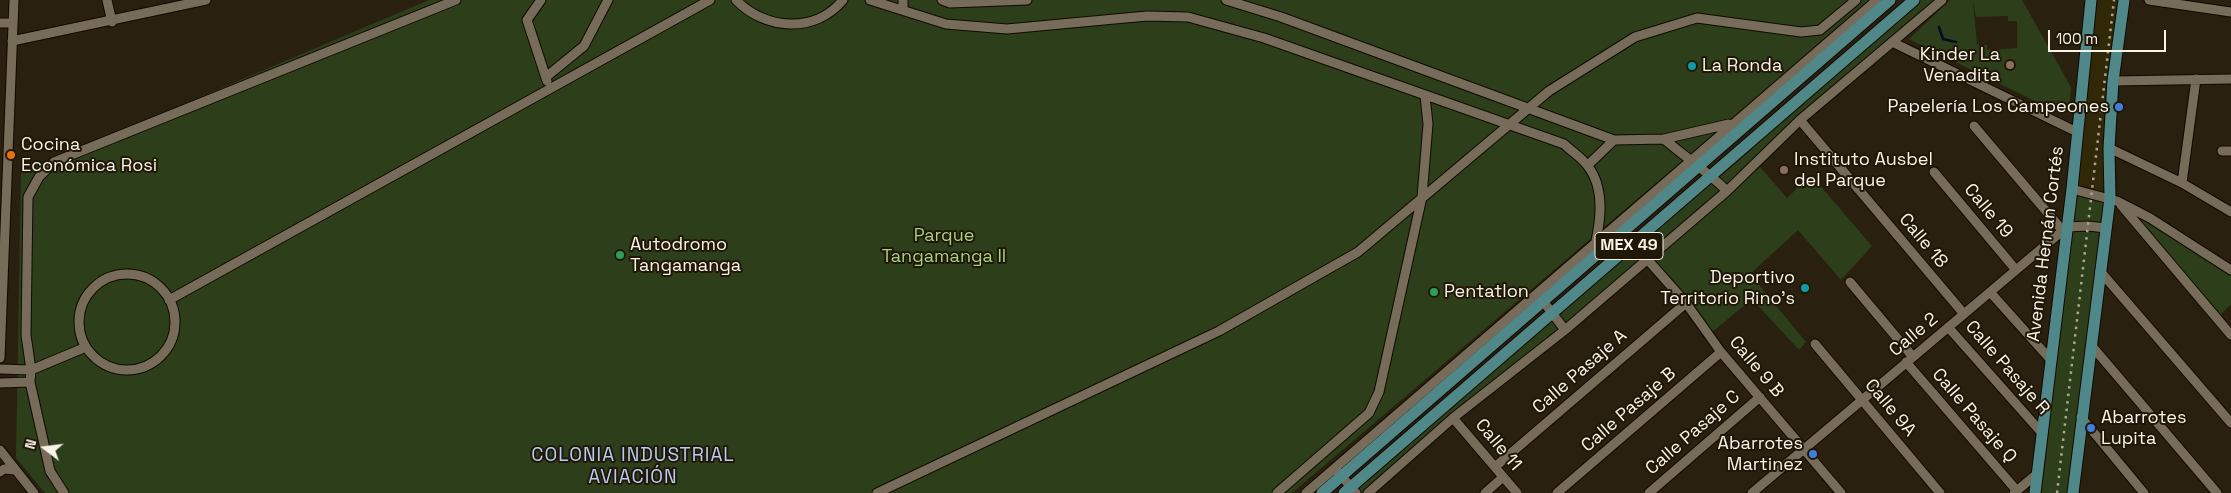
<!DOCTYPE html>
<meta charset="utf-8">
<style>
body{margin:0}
#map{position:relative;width:2231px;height:493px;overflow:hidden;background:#29200f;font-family:"Space Grotesk",sans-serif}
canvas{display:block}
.north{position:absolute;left:20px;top:423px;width:50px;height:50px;-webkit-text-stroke:4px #201707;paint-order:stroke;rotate:285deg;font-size:14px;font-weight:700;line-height:20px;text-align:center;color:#f9f3e8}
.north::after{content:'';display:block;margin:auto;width:18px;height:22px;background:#f9f3e8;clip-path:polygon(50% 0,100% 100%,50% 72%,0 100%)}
.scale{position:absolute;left:2048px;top:30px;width:118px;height:22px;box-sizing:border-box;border:2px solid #f9f3e8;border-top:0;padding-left:6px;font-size:15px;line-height:18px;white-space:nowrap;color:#f9f3e8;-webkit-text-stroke:4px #201707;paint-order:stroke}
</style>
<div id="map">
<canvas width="2231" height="493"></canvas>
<div class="north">N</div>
<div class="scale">100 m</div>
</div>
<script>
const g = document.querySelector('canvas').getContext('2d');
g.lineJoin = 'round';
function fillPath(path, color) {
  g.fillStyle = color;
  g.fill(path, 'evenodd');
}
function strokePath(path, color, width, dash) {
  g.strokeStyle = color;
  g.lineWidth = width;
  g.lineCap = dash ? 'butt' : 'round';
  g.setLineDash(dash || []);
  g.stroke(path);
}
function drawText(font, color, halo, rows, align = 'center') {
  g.font = font + ' "Space Grotesk",sans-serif';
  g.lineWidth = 4;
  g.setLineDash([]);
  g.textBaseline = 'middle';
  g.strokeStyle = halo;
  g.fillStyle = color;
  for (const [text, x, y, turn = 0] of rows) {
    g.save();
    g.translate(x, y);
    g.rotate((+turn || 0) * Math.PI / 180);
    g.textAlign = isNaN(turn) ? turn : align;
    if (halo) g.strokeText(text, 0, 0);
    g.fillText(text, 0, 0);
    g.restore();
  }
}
fillPath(new Path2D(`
 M 429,0 L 1871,0 L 1292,493 L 45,493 L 16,458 L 21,173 Z
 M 1917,0 L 1939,0 L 1728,185 L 1719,178 Z
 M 1950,0 L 2022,0 L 2071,87 L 2069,109 L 2053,110 L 1909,39 ZM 1973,2 L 1976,17 L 2008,16 L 2008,21 L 2017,21 L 2017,48 L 1987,50 L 1987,45 L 1977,45 Z
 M 1760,167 L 1787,198 L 1811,175 L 1872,246 L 1841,280 L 1798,230 L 1750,274 L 1806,342 L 1799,350 L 1752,299 L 1711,333 L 1650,260 Z
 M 1712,181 L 1723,191 L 1563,327 L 1557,315 Z
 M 2075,192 L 2106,200 L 2104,225 L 2070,224 Z
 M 2134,214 L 2231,274 L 2231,304 L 2220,315 L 2179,269 Z
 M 2070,229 L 2102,231 L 2072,493 L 2038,493 Z
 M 1553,318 L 1560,328 L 1367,493 L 1360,493 L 1357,489 Z`), '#2c3f1a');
fillPath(new Path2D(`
 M 2095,0 L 2121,0 L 2107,195 L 2075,187 Z`), '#312807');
strokePath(new Path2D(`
 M 1939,27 L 1943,39 L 1956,42`), '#000e24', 2.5);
const minor = new Path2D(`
 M 107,0 L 112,22
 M 541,0 L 527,20 L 547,81
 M 736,0 C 765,30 815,34 843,0
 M 870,0 L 946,24 L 1007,29 L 1147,16 L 1188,17 L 1264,38 L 1564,144 C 1571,151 1581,157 1587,165 C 1608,191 1599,230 1592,259
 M 942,0 L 950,3 L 1027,0
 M 1226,0 L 1281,17 L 1614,140 L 1664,139 L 1729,124
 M 2149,0 L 2231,12
 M 903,10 L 903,0
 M 0,23 L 13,23
 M 12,41 L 206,0
 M 1892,42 L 2077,132
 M 546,77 L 584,46 L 608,0
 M 2113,81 L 2231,79
 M 1800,120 L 1964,314
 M 1974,126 L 2063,231
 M 1664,139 C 1685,157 1708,172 1727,191
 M 2109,148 L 2182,183 L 2231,212
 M 2222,151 L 2231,151
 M 1588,165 L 1614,140
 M 1934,172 L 2016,270
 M 2182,183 L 2196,79
 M 2072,189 L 2117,201 L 2150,218 L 2231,270
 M 2121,205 L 2231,335
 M 1647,259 L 1686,303 L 1721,352 L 1841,493
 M 2100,271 L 2231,423
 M79 322a48 48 0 1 1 96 0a48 48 0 1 1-96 0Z
 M 1850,282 L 1913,357
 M 1990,292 L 2050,359
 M 169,300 L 710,0
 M 1543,301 L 1565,330
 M 1948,327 L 2041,432
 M 1815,344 L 1940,493
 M 2091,345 L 2217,493
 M 0,358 L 14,0
 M 1906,362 L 2017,491
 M 0,369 L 31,370 L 26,335 L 28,197 L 39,177 L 54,162 L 456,0
 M 0,383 L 30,382
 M 2081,417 L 2144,493
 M 1453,418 L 1517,493
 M 0,450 L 34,493
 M 1496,466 L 1686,303
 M 0,472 L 4,469 L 15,470
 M 1338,472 L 1356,493
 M 64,493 L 50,471 L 30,382 L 31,370 L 86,347
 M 877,493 L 1219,331 L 1358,252 L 1549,91 L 1635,37 L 1697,18 L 1801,32 L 1820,30 L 1856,0
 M 1277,493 L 1369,413 L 1379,392 L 1422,197 L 1428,124 L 1425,96
 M 1306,493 L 1877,0
 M 1368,493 L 1453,418 L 1565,330 L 1727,191 L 1800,120 L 1942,0
 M 1485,493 L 1503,477
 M 1557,493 L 1721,352
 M 1649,493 L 1760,397
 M 1752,493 L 2067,227 L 2088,226 L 2106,228
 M 2014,493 L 2037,474`);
const major = new Path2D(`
 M 1322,493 L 1890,0
 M 1344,493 L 1914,0
 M 2035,493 L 2072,189 L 2091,0
 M 2073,493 L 2110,198 L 2109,148 L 2113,81 L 2124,0`);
strokePath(minor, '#120900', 11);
strokePath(major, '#120900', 13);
strokePath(minor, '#766c59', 9);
strokePath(major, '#508789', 11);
strokePath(new Path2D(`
 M 2057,493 L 2114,0`), '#aca598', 2.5, [2.5, 5]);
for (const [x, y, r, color] of [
 [2010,65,5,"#8d6e63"],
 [1692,66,5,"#0f9aa8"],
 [2119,107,5,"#3f7fe0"],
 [11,155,5,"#e8710a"],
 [1784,170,5,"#8d6e63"],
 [620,255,5,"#2e9e5b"],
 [1805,288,5,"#0f9aa8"],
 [1434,292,5,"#2e9e5b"],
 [2091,428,5,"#3f7fe0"],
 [1813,454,5,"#3f7fe0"]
]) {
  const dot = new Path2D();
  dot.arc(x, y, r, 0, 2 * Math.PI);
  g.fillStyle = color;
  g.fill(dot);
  strokePath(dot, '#201707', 2);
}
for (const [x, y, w] of [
 [1629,246,68]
]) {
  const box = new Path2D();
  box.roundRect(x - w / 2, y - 13.5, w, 27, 4);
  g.fillStyle = '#201707';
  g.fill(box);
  strokePath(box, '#f9f3e8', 1);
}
drawText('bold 16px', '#f9f3e8', null, [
 ["MEX 49",1629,246]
]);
drawText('18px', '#f9f3e8', '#201707', [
 ["Kinder La",2000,55,"right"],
 ["Venadita",2000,76,"right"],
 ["La Ronda",1702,66],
 ["Papelería Los Campeones",2109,107,"right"],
 ["Cocina",21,145],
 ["Económica Rosi",21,166],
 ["Instituto Ausbel",1794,160],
 ["del Parque",1794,181],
 ["Autodromo",630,245],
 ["Tangamanga",630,266],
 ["Deportivo",1795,278,"right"],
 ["Territorio Rino's",1795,299,"right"],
 ["Pentatlon",1444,292],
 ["Abarrotes",2101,418],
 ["Lupita",2101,439],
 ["Abarrotes",1803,444,"right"],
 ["Martinez",1803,465,"right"]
], 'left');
drawText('18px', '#f9f3e8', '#201707', [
 ["Calle 19",1988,211,50],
 ["Calle 18",1923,241,50],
 ["Avenida Hernán Cortés",2046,244,-83],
 ["Calle 2",1914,335,-40],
 ["Calle 9 B",1756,367,50],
 ["Calle Pasaje R",2007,368,49],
 ["Calle Pasaje A",1580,372,-41],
 ["Calle 9A",1890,408,50],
 ["Calle Pasaje B",1629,410,-41],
 ["Calle Pasaje Q",1974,416,49],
 ["Calle Pasaje C",1693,433,-41],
 ["Calle 11",1498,445,50]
]);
drawText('18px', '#a5d280', '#201707', [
 ["Parque",944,236],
 ["Tangamanga II",944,257]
]);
g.letterSpacing = '1px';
drawText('19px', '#b5ccf3', '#201707', [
 ["COLONIA INDUSTRIAL",633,456],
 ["AVIACIÓN",633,478]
]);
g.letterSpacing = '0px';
</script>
